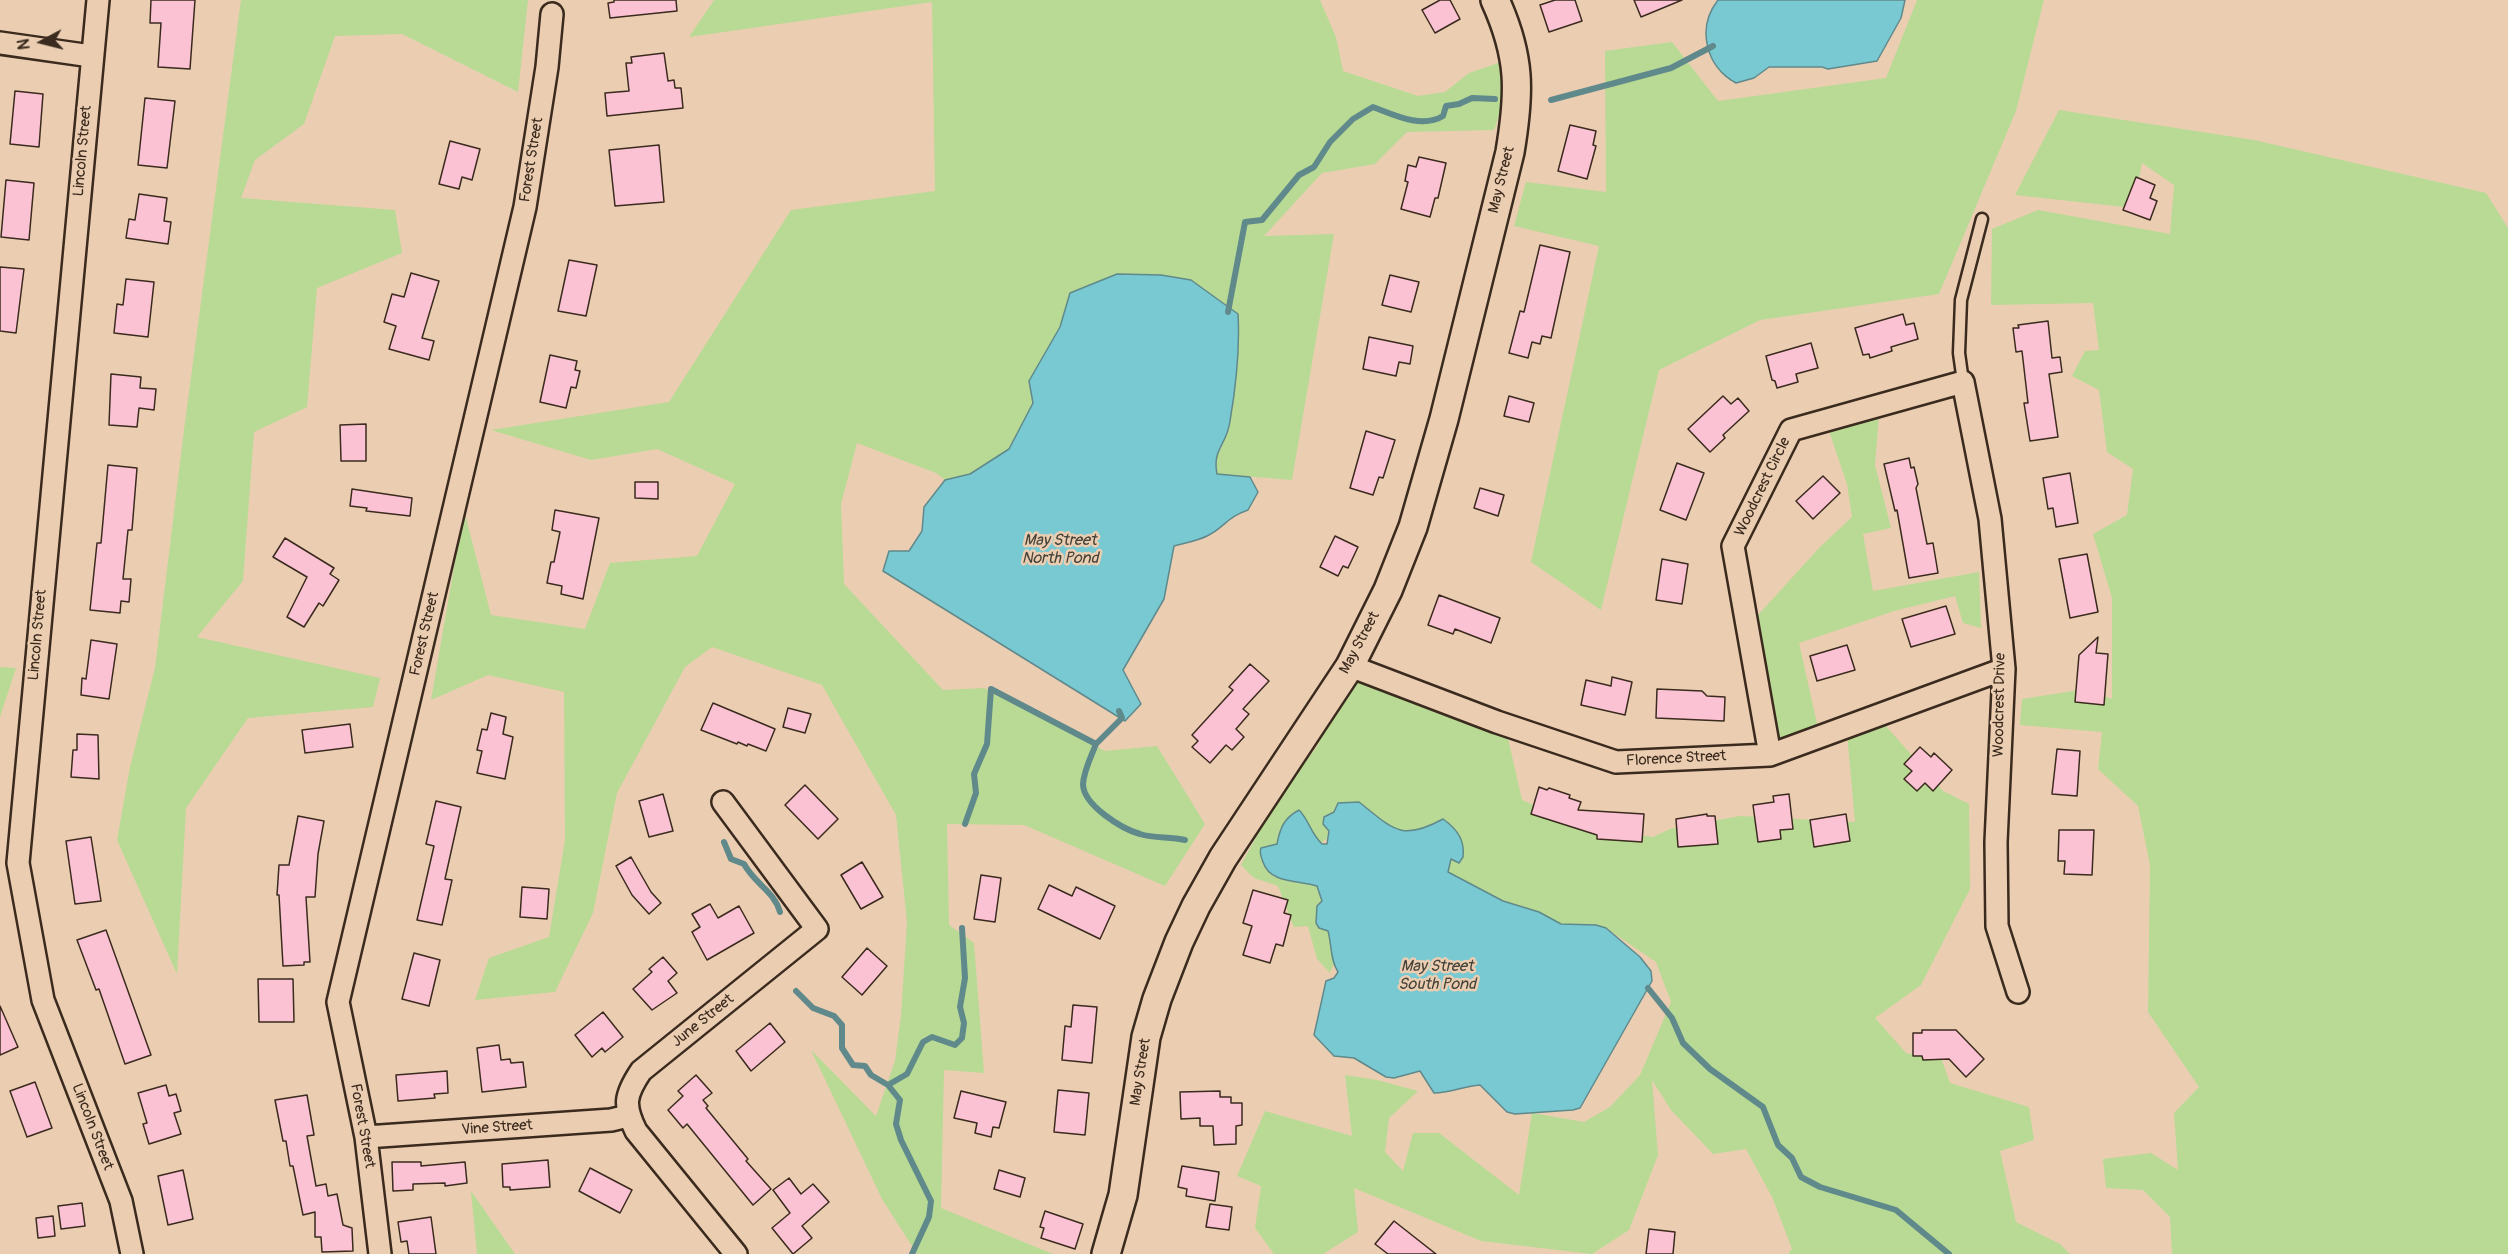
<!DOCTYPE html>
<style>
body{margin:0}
#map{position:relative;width:2508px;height:1254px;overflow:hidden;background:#ebceb2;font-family:Pangolin,sans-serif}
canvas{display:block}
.north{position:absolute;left:12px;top:12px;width:60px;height:60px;-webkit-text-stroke:4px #ebceb2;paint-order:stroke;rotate:263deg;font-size:16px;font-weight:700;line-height:24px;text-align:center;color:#3b2a1e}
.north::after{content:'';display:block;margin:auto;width:21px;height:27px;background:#3b2a1e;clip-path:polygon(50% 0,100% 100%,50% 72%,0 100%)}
</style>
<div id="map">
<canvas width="2508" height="1254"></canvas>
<div class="north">N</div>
</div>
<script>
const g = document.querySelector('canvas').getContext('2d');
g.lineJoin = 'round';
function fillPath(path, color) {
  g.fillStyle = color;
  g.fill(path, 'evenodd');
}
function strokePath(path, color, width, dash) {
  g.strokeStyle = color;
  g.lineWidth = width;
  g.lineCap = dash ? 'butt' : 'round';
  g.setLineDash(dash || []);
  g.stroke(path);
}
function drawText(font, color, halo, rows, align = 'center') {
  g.font = font + ' Pangolin,sans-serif';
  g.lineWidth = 5;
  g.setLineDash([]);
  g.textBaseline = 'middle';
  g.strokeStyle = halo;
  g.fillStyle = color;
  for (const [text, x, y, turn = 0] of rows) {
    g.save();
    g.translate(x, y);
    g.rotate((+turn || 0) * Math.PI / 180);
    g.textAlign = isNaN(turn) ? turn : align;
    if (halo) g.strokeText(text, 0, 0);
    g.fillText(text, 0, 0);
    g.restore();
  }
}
fillPath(new Path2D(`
 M 241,0 L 528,0 L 518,92 L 402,34 L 335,36 L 304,124 L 255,160 L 241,198 L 395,210 L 402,253 L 317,288 L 307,407 L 254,432 L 243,581 L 197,637 L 380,678 L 373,707 L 248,718 L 186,808 L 177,974 L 117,840 L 130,767 L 155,668 L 184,430 Z
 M 714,0 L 1320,0 L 1336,37 L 1343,71 L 1418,96 L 1445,92 L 1469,73 L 1501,62 L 1502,107 L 1494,130 L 1407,132 L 1375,164 L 1322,173 L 1264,236 L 1334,234 L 1292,480 L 1217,474 L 1214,459 C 1236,421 1240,357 1238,314 L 1191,280 L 1161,275 L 1117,274 L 1070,293 L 1060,327 L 1030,381 L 1033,403 L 1009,449 L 970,474 L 945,480 L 936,473 L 857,443 L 841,504 L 844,584 L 943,690 L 984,688 L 1105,751 L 1157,746 L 1205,824 L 1165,886 L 1024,825 L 947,824 L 949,925 L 974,943 L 984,1073 L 944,1070 L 941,1208 L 1053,1254 L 917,1254 L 882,1199 L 811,1050 L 876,1116 L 895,1061 L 901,1016 L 907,922 L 896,815 L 822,685 L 712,647 L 685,667 L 617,793 L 593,913 L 555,992 L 475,1000 L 489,958 L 549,937 L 565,840 L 564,692 L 488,675 L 431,700 L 464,510 L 491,615 L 585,629 L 610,563 L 697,556 L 735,484 L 657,449 L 591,460 L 491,430 L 669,402 L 791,210 L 935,191 L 932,2 L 689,37 Z
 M 1917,0 L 2044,0 L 2016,111 L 1939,294 L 1760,320 L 1659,370 L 1601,610 L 1531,562 L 1599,246 L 1514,226 L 1526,182 L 1606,192 L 1605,51 L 1672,42 L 1718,101 L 1886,78 Z
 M 2059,110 L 2254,140 L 2486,193 L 2508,228 L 2508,1254 L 2172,1254 L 2170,1217 L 2143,1190 L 2106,1188 L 2103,1159 L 2151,1153 L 2178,1170 L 2174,1113 L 2199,1087 L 2148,1012 L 2150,865 L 2138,806 L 2098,769 L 2102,732 L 2020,725 L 2022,699 L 2086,689 L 2112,699 L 2112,598 L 2093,534 L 2127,515 L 2133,469 L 2107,452 L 2099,390 L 2072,376 L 2085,351 L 2099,350 L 2093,303 L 1991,305 L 1992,229 L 2038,210 L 2170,234 L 2174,185 L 2142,163 L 2133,208 L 2015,195 Z
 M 1879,417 L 1875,465 L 1891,528 L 1863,534 L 1873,591 L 1979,572 L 1981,628 L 1963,623 L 1955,596 L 1894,611 L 1799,643 L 1818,728 L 1780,740 L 1758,615 L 1820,547 L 1852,517 L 1847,484 L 1829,431 Z
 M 0,667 L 16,668 L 0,717 Z
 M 1395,676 L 1507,734 L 1522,800 L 1561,817 L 1613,832 L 1653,837 L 1670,829 L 1740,816 L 1855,822 L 1847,733 L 1886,726 L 1943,791 L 1969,804 L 1970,889 L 1921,985 L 1875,1018 L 1907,1054 L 1939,1052 L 1950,1083 L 2029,1107 L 2034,1140 L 2000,1151 L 2016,1222 L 2060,1244 L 2070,1254 L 1788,1254 L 1792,1249 L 1773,1199 L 1746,1149 L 1713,1154 L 1671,1110 L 1652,1080 L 1658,1155 L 1629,1230 L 1592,1254 L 1481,1241 L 1354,1188 L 1358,1232 L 1323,1254 L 1274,1254 L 1255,1228 L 1261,1186 L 1237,1176 L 1265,1111 L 1352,1136 L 1345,1075 L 1377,1080 L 1418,1091 L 1389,1118 L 1385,1152 L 1403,1171 L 1413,1133 L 1439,1133 L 1519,1195 L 1532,1113 L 1584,1122 L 1610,1107 L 1640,1075 L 1671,1002 L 1656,962 L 1606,928 L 1596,925 L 1561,925 L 1539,912 L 1504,901 L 1448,872 L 1451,859 L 1463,857 C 1465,841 1457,829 1443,819 C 1433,824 1419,834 1407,833 C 1389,831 1372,812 1359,802 L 1350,820 L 1310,852 L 1335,874 L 1337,957 L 1330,973 L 1317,959 L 1308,926 L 1294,927 L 1278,886 L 1254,878 L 1241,865 L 1279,795 L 1316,748 L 1351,683 Z
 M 471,1191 L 515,1254 L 477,1254 Z`), '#b8da94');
const water = new Path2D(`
 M 1718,0 L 1905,0 L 1901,18 L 1877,61 L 1828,69 L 1822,67 L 1769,67 L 1754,78 L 1736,83 C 1706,67 1696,28 1718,0 Z
 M 1117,274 L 1161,275 L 1191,280 L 1238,314 C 1240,349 1236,386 1230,421 C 1227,445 1212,449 1217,474 L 1250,477 L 1258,492 L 1248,510 C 1227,517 1224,528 1207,536 C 1197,541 1185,543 1174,546 L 1164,599 L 1123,670 L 1141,704 L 1125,721 L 883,571 L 889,551 L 909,551 L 922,531 L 924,507 L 945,480 L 970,474 L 1009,449 L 1033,403 L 1029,381 L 1060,327 L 1070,293 Z
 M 1359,802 C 1393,829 1401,842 1443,819 C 1457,829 1465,840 1463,857 L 1459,863 L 1451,859 L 1448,872 L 1503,901 L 1539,912 L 1561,924 L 1596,925 L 1606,928 L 1640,957 L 1651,971 L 1652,981 L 1580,1108 L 1573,1110 L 1515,1114 L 1507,1112 L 1480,1085 C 1464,1086 1450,1093 1434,1093 L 1420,1071 L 1394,1078 L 1386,1077 L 1354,1058 L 1334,1056 L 1314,1035 L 1326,981 L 1334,978 L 1338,972 C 1330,959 1332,946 1328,931 L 1319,928 L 1316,923 L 1317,906 L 1322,901 L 1317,886 C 1299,880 1270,884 1263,862 C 1261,856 1259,854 1261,848 L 1277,844 C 1280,828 1284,818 1299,810 C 1309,820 1311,834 1322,844 L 1327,844 L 1329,831 L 1323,824 L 1324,817 L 1334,812 L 1338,803 Z`);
fillPath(water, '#79c9d3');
strokePath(water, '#60898b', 1.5);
strokePath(new Path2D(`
 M 1551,100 L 1671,68 L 1713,46
 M 1228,312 L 1245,222 L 1262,220 L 1299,175 L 1314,167 L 1330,142 L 1353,119 L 1373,107 C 1394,115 1422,129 1443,116 L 1446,106 L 1459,104 L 1472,98 L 1495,99
 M 1096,744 C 1091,757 1084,770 1083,784 C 1083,805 1122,829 1140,834 C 1155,839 1170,836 1185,840
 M 965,824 L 976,793 L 974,774 L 987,744 L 991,689 L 1096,744 L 1122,718 L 1119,711
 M 724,842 L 731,859 L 744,864 C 755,884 774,891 780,912
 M 1648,988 L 1672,1018 L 1683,1043 L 1710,1069 L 1763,1107 L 1778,1145 L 1792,1158 L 1801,1177 L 1820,1187 L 1896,1210 L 1949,1254
 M 796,991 L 813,1008 L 834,1016 L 842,1025 L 842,1048 L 853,1065 L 865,1066 L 871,1075 L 888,1085
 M 912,1254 L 929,1217 L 931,1201 L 901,1140 L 896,1124 L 900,1100 L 888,1085 L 907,1074 L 923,1042 L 932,1037 L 955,1045 L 962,1038 L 964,1023 L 960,1007 L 965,978 L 962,928`), '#60898b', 6);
const building = new Path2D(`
 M 151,0 L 195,0 L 190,69 L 158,67 L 161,23 L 150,23 Z
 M 614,0 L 676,0 L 677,11 L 610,18 L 608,3 L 614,2 Z
 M 1440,0 L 1450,0 L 1460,19 L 1435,33 L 1422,10 Z
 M 1555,0 L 1575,0 L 1582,21 L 1549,32 L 1540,5 Z
 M 1634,0 L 1682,0 L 1641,17 Z
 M 664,53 L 668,81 L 674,80 L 675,88 L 681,88 L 683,108 L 607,116 L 605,93 L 629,91 L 626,63 L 632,63 L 631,57 Z
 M 15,91 L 43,94 L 39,147 L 10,144 Z
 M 145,98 L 175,101 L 167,168 L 138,165 Z
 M 1570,125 L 1596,131 L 1593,145 L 1596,146 L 1587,179 L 1558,171 Z
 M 450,141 L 480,149 L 472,180 L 462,177 L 459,189 L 439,184 Z
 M 659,145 L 664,202 L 615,206 L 609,150 Z
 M 1419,157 L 1446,163 L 1438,198 L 1435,198 L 1430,217 L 1401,209 L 1408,182 L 1405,181 L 1408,165 L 1416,167 Z
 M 2136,177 L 2155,185 L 2150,198 L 2157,201 L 2150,220 L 2123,210 Z
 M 6,180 L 34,183 L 29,240 L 1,237 Z
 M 139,194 L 167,198 L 164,221 L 171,222 L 168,244 L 126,238 L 129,219 L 135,220 Z
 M 1540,245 L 1570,252 L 1551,338 L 1542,336 L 1540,344 L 1532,342 L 1528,358 L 1509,353 L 1520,311 L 1524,312 Z
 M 569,260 L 597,265 L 586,316 L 558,311 Z
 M 0,267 L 24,269 L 16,333 L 0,331 Z
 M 411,273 L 439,281 L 422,338 L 434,341 L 429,360 L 389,349 L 396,326 L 384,322 L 392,294 L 404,297 Z
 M 1390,275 L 1419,282 L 1411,312 L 1382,305 Z
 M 126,279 L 154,282 L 148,337 L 114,333 L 117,304 L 123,305 Z
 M 1903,314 L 1906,325 L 1914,323 L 1918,339 L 1891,347 L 1892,351 L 1870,358 L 1869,354 L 1863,355 L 1855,328 Z
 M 2048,321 L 2052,358 L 2060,357 L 2062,372 L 2049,374 L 2058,437 L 2030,441 L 2024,403 L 2028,403 L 2022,351 L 2016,352 L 2013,328 L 2019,328 L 2018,325 Z
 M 1369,337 L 1413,346 L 1410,364 L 1399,362 L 1396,376 L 1363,369 Z
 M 1811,343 L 1818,368 L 1796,374 L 1798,382 L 1777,388 L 1775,381 L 1772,380 L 1766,356 Z
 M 550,355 L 577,361 L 575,370 L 580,371 L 576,388 L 571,387 L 566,408 L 540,402 Z
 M 111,374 L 141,377 L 140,388 L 156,389 L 154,410 L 139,408 L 137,427 L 109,425 Z
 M 1509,396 L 1534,403 L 1529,422 L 1504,416 Z
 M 1723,396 L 1731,404 L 1738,398 L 1749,411 L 1723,435 L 1725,438 L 1710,452 L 1688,429 Z
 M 366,424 L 366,461 L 341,461 L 340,425 Z
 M 1366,431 L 1395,440 L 1383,478 L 1379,477 L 1373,495 L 1350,488 Z
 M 1909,458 L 1911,468 L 1914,467 L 1918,484 L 1916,488 L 1927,544 L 1933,543 L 1938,573 L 1909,578 L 1897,510 L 1895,511 L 1884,464 Z
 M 1677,463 L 1704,473 L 1686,520 L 1660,510 Z
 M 108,465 L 137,468 L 132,530 L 128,530 L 123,579 L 131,579 L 129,602 L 121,601 L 120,613 L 90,610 L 97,543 L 101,543 Z
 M 2070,473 L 2078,523 L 2056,527 L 2053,508 L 2048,509 L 2043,478 Z
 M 1823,476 L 1840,493 L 1813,519 L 1796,501 Z
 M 635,482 L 658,482 L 658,499 L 635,498 Z
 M 1480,488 L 1504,495 L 1498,516 L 1474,508 Z
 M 352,489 L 412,498 L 410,516 L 366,511 L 367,508 L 350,506 Z
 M 555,510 L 599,518 L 583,599 L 561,594 L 562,586 L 547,583 L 551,562 L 554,562 L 560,532 L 552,530 Z
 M 1335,536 L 1358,547 L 1348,568 L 1343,566 L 1338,576 L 1320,567 Z
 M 285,538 L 334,568 L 330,574 L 339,580 L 323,606 L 319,603 L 304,627 L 287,617 L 307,577 L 273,557 Z
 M 2087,554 L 2098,612 L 2070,618 L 2059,559 Z
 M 1662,559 L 1688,564 L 1682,604 L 1656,600 Z
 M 1439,595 L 1500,618 L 1491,643 L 1455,629 L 1453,634 L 1428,625 Z
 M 1946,606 L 1955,634 L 1911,647 L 1902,619 Z
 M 2098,637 L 2096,653 L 2108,654 L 2104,705 L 2075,702 L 2079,655 Z
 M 91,640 L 117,644 L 109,699 L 81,695 L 82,678 L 86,679 Z
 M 1847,645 L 1855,670 L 1817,681 L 1810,656 Z
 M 1250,664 L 1269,681 L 1243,709 L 1249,714 L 1236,729 L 1244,737 L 1232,750 L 1226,745 L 1210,763 L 1192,747 L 1198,741 L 1192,735 L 1233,690 L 1229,687 Z
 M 1612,677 L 1632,682 L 1625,715 L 1581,705 L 1586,680 L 1611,686 Z
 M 1657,689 L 1702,691 L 1707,696 L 1725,697 L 1724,721 L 1656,718 Z
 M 713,703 L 775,729 L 766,751 L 748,744 L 747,746 L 738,742 L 737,744 L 701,730 Z
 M 788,708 L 811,714 L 805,733 L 783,727 Z
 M 491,713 L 506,717 L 503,734 L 513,737 L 505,779 L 477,773 L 482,751 L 477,750 L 482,729 L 487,730 Z
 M 350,724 L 353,747 L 305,753 L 302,730 Z
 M 77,734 L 98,735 L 99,779 L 71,777 L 73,750 L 77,750 Z
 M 1920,747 L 1931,757 L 1934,753 L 1952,770 L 1933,791 L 1925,783 L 1917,791 L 1904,779 L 1912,771 L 1904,764 Z
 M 2057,749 L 2080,751 L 2077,796 L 2052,794 Z
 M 805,785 L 838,819 L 818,839 L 785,805 Z
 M 1539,787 L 1547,790 L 1549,788 L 1570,795 L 1569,798 L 1581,802 L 1578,810 L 1644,814 L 1642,842 L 1597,839 L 1597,835 L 1531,814 Z
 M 663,794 L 673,831 L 649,837 L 639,801 Z
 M 1789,794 L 1793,829 L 1780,830 L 1781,839 L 1758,842 L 1753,805 L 1774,802 L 1773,796 Z
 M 436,801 L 461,807 L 445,879 L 452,880 L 442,925 L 417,920 L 434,846 L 426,844 Z
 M 1707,814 L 1707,816 L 1715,816 L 1718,844 L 1678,847 L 1676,819 Z
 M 1846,814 L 1850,841 L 1814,847 L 1810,820 Z
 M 298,816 L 324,821 L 318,854 L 315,897 L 306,897 L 310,962 L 304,962 L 304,965 L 283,966 L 279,895 L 277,895 L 279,865 L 289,865 Z
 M 2059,830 L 2094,830 L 2092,875 L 2064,874 L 2065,861 L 2058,861 Z
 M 91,837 L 101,901 L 75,904 L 66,841 Z
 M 631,857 L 651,892 L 661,903 L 649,914 L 632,895 L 616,866 Z
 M 862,862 L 883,897 L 861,909 L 841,875 Z
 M 981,875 L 1001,878 L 995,922 L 974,919 Z
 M 1049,885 L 1072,896 L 1076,887 L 1115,906 L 1100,939 L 1038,909 Z
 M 522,887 L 549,889 L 547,919 L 520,917 Z
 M 1253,890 L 1288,900 L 1284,913 L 1291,915 L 1283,946 L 1276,944 L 1270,963 L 1243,955 L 1252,926 L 1243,923 Z
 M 710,904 L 718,918 L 739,906 L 754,933 L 707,960 L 692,932 L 700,927 L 692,914 Z
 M 106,930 L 151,1055 L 125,1064 L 99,989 L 96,990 L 77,940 Z
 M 867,948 L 887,966 L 862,995 L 842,977 Z
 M 414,953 L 440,960 L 429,1006 L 402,999 Z
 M 663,957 L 677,973 L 668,981 L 677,993 L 652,1010 L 633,989 L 652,972 L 649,969 Z
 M 258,979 L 293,979 L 294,1022 L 259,1022 Z
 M 1073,1005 L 1097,1007 L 1092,1063 L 1062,1060 L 1065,1026 L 1071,1027 Z
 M 0,1006 L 18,1047 L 0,1055 Z
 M 603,1012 L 623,1037 L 605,1052 L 602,1048 L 592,1057 L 575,1035 Z
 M 770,1023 L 785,1042 L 751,1071 L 736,1051 Z
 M 1922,1030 L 1956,1030 L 1984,1059 L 1966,1077 L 1949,1059 L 1923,1060 L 1922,1056 L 1913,1056 L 1913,1033 L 1922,1033 Z
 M 499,1045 L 501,1060 L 510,1059 L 511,1063 L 523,1062 L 526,1087 L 482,1092 L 477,1048 Z
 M 447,1071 L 448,1093 L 434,1094 L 435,1098 L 398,1101 L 396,1075 Z
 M 696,1075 L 712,1093 L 703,1100 L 708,1106 L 706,1108 L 748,1159 L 746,1161 L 771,1189 L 753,1205 L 687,1124 L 683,1128 L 668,1110 L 683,1096 L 678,1091 Z
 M 35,1082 L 52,1128 L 27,1137 L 10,1091 Z
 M 166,1085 L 169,1096 L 176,1094 L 181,1111 L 174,1113 L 181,1134 L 149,1144 L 143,1124 L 147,1123 L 138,1093 Z
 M 1058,1090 L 1089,1093 L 1085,1135 L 1054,1132 Z
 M 961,1091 L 1006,1102 L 999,1128 L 993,1127 L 991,1137 L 975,1133 L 977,1123 L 954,1118 Z
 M 1220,1091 L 1220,1097 L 1231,1097 L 1231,1103 L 1242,1103 L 1242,1125 L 1236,1126 L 1236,1144 L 1214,1145 L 1213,1126 L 1200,1126 L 1200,1118 L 1181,1119 L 1180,1092 Z
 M 307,1095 L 314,1135 L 307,1136 L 316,1186 L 326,1184 L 328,1196 L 337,1194 L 343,1225 L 352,1228 L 353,1251 L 322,1252 L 321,1237 L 315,1237 L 315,1212 L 303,1215 L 293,1166 L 290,1166 L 286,1141 L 283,1141 L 275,1100 Z
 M 548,1160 L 550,1187 L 510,1190 L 510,1187 L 503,1187 L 502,1164 Z
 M 392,1162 L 421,1162 L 421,1166 L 465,1162 L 467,1183 L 445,1186 L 445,1183 L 413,1184 L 413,1190 L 393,1191 Z
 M 1182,1166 L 1219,1172 L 1215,1201 L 1186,1196 L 1187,1189 L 1178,1187 Z
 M 590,1168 L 632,1190 L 620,1213 L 579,1191 Z
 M 183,1170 L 193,1219 L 168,1225 L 158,1176 Z
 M 999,1170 L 1025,1178 L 1020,1197 L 994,1189 Z
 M 789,1178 L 801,1194 L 813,1184 L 829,1202 L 802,1226 L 812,1238 L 793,1254 L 772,1228 L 790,1213 L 773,1190 Z
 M 82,1203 L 85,1226 L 61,1229 L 58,1206 Z
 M 1210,1204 L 1232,1207 L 1229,1230 L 1206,1227 Z
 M 1045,1211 L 1083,1224 L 1075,1249 L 1041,1238 L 1044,1228 L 1040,1227 Z
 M 53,1216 L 55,1236 L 38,1238 L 36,1218 Z
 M 431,1217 L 436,1254 L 409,1254 L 407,1241 L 401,1242 L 398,1222 Z
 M 1394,1221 L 1436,1254 L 1388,1254 L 1375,1244 Z
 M 1649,1229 L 1675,1232 L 1673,1254 L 1646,1254 Z`);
fillPath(building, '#fbc2d4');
strokePath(building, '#3b2a1e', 1.5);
const service = new Path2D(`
 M 1963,382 L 1959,353 L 1961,300 L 1982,219`);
const minor = new Path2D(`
 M 98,0 L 18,863 L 43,1000 L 121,1201 L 132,1254
 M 0,43 L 91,56
 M 1350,666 L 1497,722 L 1616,762 L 1770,755 L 2004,669
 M 1770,755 L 1733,546 L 1791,430 L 1963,382 L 1990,519 L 2004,669 L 1996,842 L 1997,926 L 2018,992
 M 723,802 L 817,929 L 641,1071 C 625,1095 623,1105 636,1131 L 736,1254
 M 366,1137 L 611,1120 L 628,1116
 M 380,1254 L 366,1137 L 338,1002 L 525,207 L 547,67 L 552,14`);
const tertiary = new Path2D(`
 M 1106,1254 L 1123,1195 L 1146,1037 L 1157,999 L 1179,942 L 1196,906 L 1223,858 L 1350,666 L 1388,590 L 1413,527 L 1444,419 L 1510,152 C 1520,92 1521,57 1495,0`);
strokePath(service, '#3b2a1e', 15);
strokePath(minor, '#3b2a1e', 26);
strokePath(tertiary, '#3b2a1e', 32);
strokePath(service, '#ebceb2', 10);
strokePath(minor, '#ebceb2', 21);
strokePath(tertiary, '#ebceb2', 27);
drawText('15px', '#3b2a1e', '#ebceb2', [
 ["Lincoln Street",83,151,-85],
 ["Forest Street",532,160,-81],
 ["May Street",1502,180,-76],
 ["Woodcrest Circle",1763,487,-64],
 ["Forest Street",425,634,-77],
 ["Lincoln Street",38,635,-85],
 ["May Street",1360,643,-62],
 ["Woodcrest Drive",2000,705,-89],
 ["Florence Street",1676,759,-3],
 ["June Street",703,1021,-39],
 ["May Street",1141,1072,-81],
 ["Forest Street",362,1126,80],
 ["Lincoln Street",92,1127,69],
 ["Vine Street",497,1128,-4]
]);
drawText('italic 16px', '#444239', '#ebceb2', [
 ["May Street",1060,541],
 ["North Pond",1060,559],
 ["May Street",1437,967],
 ["South Pond",1437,985]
]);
</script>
